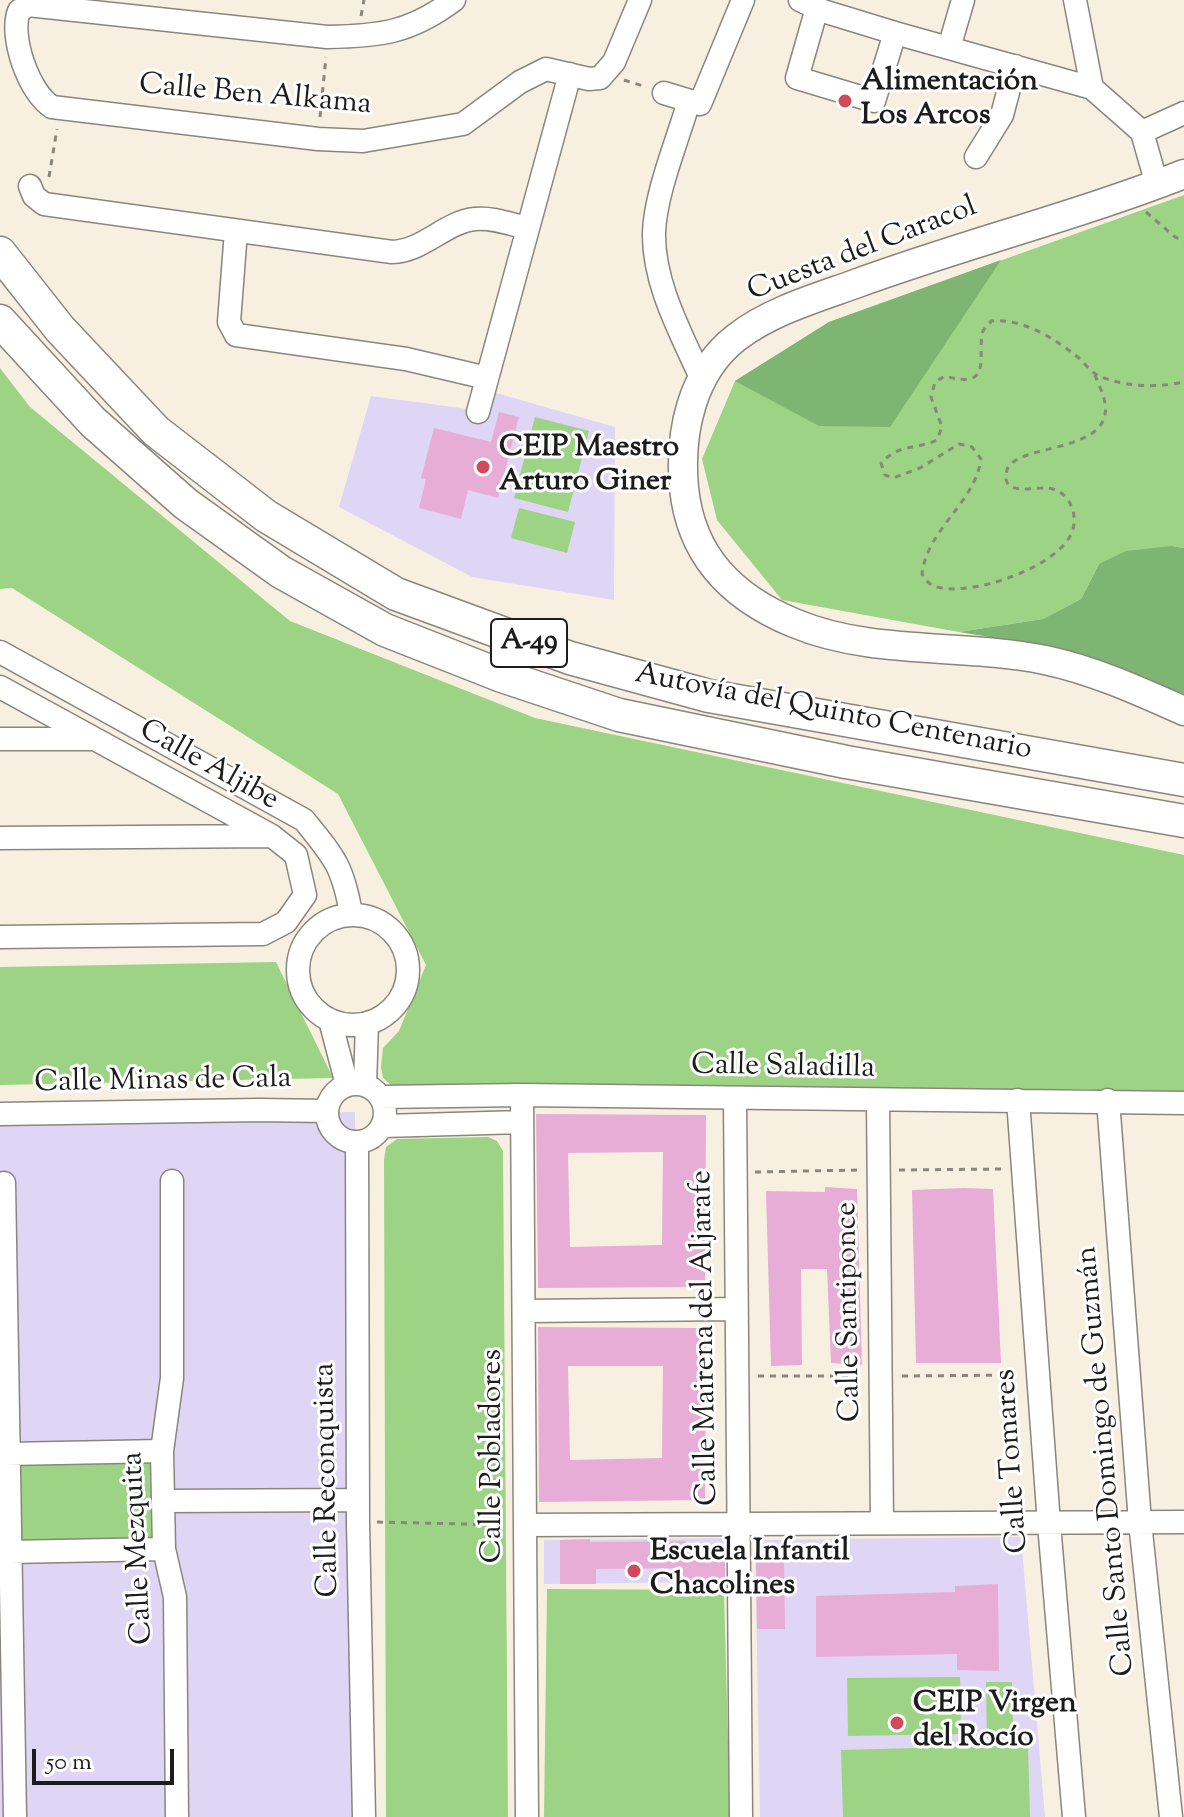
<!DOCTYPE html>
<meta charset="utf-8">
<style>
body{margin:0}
#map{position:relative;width:1184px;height:1817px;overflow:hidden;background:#f7f0e1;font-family:"Sorts Mill Goudy",serif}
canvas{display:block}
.scale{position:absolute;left:32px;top:1749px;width:142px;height:36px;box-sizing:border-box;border:4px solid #1c1c1c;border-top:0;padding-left:10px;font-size:24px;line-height:28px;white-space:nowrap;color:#1c1c1c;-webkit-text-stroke:6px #fff;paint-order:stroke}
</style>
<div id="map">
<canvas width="1184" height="1817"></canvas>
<div class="scale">50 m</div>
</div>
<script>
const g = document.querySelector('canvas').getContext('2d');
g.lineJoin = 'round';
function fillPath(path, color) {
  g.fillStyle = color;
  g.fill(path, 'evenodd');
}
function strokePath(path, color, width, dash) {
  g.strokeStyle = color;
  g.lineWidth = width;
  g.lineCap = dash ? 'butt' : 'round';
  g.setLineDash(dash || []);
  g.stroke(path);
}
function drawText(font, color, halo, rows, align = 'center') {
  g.font = font + ' "Sorts Mill Goudy",serif';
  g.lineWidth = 6;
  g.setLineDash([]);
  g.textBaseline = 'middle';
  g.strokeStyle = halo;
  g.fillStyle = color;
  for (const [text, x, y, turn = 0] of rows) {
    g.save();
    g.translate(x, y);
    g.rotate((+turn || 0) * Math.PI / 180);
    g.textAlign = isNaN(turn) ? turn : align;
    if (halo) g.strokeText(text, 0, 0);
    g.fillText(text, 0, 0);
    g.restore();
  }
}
fillPath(new Path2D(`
 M 493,392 L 615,427 L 614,600 L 472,577 L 339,507 L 371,396 L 468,409 Z
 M 355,1112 L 360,1817 L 0,1817 L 0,1116 Z
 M 1021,1537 L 1045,1817 L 760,1817 L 755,1540 Z
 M 725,1538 L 725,1582 L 544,1584 L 544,1540 Z`), '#dfd5f5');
fillPath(new Path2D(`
 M 1184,195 L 1184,548 L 1172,546 L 1099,564 L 1081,599 L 1043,619 L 959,632 L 782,600 L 717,520 L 702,459 L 735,381 L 829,322 Z
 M 0,368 L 30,407 L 290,621 L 535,718 L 1184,855 L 1184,1096 L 1085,1089 L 533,1090 L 392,1086 L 383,1078 L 381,1067 L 383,1048 L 399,1031 L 426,965 L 338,794 L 12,588 L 0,589 Z
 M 535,417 L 589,431 L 568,512 L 514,498 Z
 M 519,508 L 575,522 L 567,553 L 511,538 Z
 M 276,962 L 333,1078 L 0,1085 L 0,967 Z
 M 488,1137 L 497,1141 L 503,1151 L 508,1817 L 386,1817 L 384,1160 L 386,1147 L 397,1139 Z
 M 155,1458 L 157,1543 L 14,1545 L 12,1460 Z
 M 547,1589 L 724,1590 L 730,1817 L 544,1817 Z
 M 960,1677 L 961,1734 L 848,1736 L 847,1678 Z
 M 986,1682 L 1012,1682 L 1013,1737 L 987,1738 Z
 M 1028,1745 L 1030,1817 L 843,1817 L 841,1750 Z`), '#9dd384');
fillPath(new Path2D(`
 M 1001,260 L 890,427 L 819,426 L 735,381 L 829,322 Z
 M 1172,546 L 1184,548 L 1184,694 L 1056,648 L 959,632 L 1043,619 L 1081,599 L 1099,564 L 1126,551 Z`), '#7eb572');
fillPath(new Path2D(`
 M 499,412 L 519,417 L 498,498 L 468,490 L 461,519 L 419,508 L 426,479 L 421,478 L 434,428 L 491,442 Z
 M 536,1114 L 706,1115 L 705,1287 L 538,1288 ZM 663,1152 L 662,1245 L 570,1247 L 568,1153 Z
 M 825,1187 L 857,1189 L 862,1365 L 831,1363 L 827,1269 L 801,1269 L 802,1365 L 771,1366 L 766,1191 L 825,1192 Z
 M 964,1188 L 993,1189 L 1001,1363 L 916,1363 L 912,1190 Z
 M 538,1327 L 706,1328 L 705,1500 L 539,1502 ZM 568,1366 L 663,1366 L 662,1458 L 570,1460 Z
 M 590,1539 L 590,1542 L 686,1541 L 686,1560 L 725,1560 L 725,1582 L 676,1582 L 676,1568 L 596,1569 L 596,1584 L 560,1584 L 560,1540 Z
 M 756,1554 L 784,1554 L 785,1629 L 757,1629 Z
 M 998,1584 L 999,1671 L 957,1670 L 957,1654 L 816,1657 L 816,1596 L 955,1592 L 955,1586 Z`), '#e8add7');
const minor = new Path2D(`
 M 454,0 C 410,33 380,36 327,37 L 28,5 L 19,11 C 9,36 29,93 52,107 L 318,139 L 363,141 L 463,124 L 520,82 L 546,69 L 589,79 L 600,78 L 614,62 L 640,0
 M 800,0 L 823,11 L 895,33 L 1092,88 L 1142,132
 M 1075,0 L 1092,88
 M 817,8 L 797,78 L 874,101 L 895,33
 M 949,48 L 963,0
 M 664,93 L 700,104 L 743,0
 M 689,101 C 678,139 655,194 654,233 C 653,284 682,335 702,380
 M 1142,132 L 1157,185
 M 1142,132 L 1184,113
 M 976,157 L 1002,115 L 1015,66
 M 30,186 L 34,196 L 44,204 L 392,252 C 424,251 445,222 475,219 C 492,217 510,224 527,228
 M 236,231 L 229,322 L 236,335 L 406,359 L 487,378
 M 478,412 L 570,74
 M 0,652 L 304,820 C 334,857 343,866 351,914
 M 0,687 L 272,836 L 296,855 L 305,895 L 286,922 L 263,934 L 0,937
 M 0,739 L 95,739
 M 0,838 L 271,836
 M298 970a55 55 0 1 1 110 0a55 55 0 1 1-110 0Z
 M 330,1020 L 347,1085
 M327 1113a29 29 0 1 1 58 0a29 29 0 1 1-58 0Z
 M 365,1085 L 367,1023
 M 522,1095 L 527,1817
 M 381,1097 L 522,1095 L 1184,1103
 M 735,1099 L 741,1817
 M 1018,1100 L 1049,1524 L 1074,1817
 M 1108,1100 L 1140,1522 L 1171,1817
 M 878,1101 L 882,1523
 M 0,1114 L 259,1110 L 327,1111
 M 383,1126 L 522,1122
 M 357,1142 L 358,1522 L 364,1817
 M 172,1181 L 172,1378 L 162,1451 L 164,1549 L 175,1597 L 177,1817
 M 4,1183 L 15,1817
 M 524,1311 L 736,1309
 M 7,1454 L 162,1451
 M 164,1501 L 358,1500
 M 525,1525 L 1184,1522
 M 9,1552 L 164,1549`);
const major = new Path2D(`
 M 1184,174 C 1077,216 964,244 855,284 C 816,298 771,311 737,337 C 691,372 679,434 684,488 C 691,557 733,598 794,623 C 873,656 963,643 1045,660 C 1093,670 1139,691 1184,711`);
const highway = new Path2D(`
 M 0,253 L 60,329 L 156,431 L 266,516 L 396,594 L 570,658 L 709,696 L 1184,780
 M 0,321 L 93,422 L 186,504 L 281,572 L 385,630 L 502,676 L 619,715 L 846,762 L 1184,821`);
strokePath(minor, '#8a867e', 25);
strokePath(major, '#8a867e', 31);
strokePath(highway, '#8a867e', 35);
strokePath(new Path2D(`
 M 361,16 L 364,0
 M 624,80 L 643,86
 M 320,117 L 326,57
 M 49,177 L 57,129
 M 1146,212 L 1175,237 L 1184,241
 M 1095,375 C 1098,384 1104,394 1105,404 C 1113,454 1015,443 1007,470 C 999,497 1034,487 1047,488 C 1067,489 1078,511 1073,529 C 1064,566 968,599 934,586 C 928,584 926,579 922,574 C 927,529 975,503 981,459 L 972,447 L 959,444 L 920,468 L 893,478 L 885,475 L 881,463 C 900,443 915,450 937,440 L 942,427 L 931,397 L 935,382 L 945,376 C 995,391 976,354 983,331 C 985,327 989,325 991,321 C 1023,318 1056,339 1080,359 C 1086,365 1092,373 1099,376 C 1126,387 1156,388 1184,382
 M 899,1170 L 1003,1169
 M 755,1172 L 859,1170
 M 758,1376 L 862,1376
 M 902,1376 L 1018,1375
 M 377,1522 L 505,1525`), '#8a867e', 3, [6, 6]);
strokePath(minor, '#fff', 22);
strokePath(major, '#fff', 28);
strokePath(highway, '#fff', 32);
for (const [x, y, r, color] of [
 [845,101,8,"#d1495b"],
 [483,467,8,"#d1495b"],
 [634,1571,8,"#d1495b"],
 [897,1723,8,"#d1495b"]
]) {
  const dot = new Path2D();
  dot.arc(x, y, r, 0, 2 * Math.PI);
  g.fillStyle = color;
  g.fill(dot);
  strokePath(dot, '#fff', 3);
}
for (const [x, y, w] of [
 [529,643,76]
]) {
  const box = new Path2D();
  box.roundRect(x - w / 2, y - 24, w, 48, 6);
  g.fillStyle = '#fff';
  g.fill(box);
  strokePath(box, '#1c1c1c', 2);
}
drawText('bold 28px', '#1c1c1c', null, [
 ["A-49",529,643]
]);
drawText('bold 30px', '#1c1c1c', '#fff', [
 ["Alimentación",861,84],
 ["Los Arcos",861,118],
 ["CEIP Maestro",499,450],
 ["Arturo Giner",499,484],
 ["Escuela Infantil",650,1554],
 ["Chacolines",650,1588],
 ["CEIP Virgen",913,1706],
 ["del Rocío",913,1740]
], 'left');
drawText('30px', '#1c1c1c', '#fff', [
 ["Calle Ben Alkama",255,97,5],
 ["Cuesta del Caracol",863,251,-21],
 ["Autovía del Quinto Centenario",833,714,11],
 ["Calle Aljibe",208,767,29],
 ["Calle Saladilla",783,1069,1],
 ["Calle Minas de Cala",163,1083,-1],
 ["Calle Santiponce",851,1312,-91],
 ["Calle Mairena del Aljarafe",707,1338,-91],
 ["Calle Pobladores",495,1456,-90],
 ["Calle Tomares",1014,1461,-94],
 ["Calle Santo Domingo de Guzmán",1108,1461,-95],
 ["Calle Reconquista",329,1480,-91],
 ["Calle Mezquita",140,1548,-93]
]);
</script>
